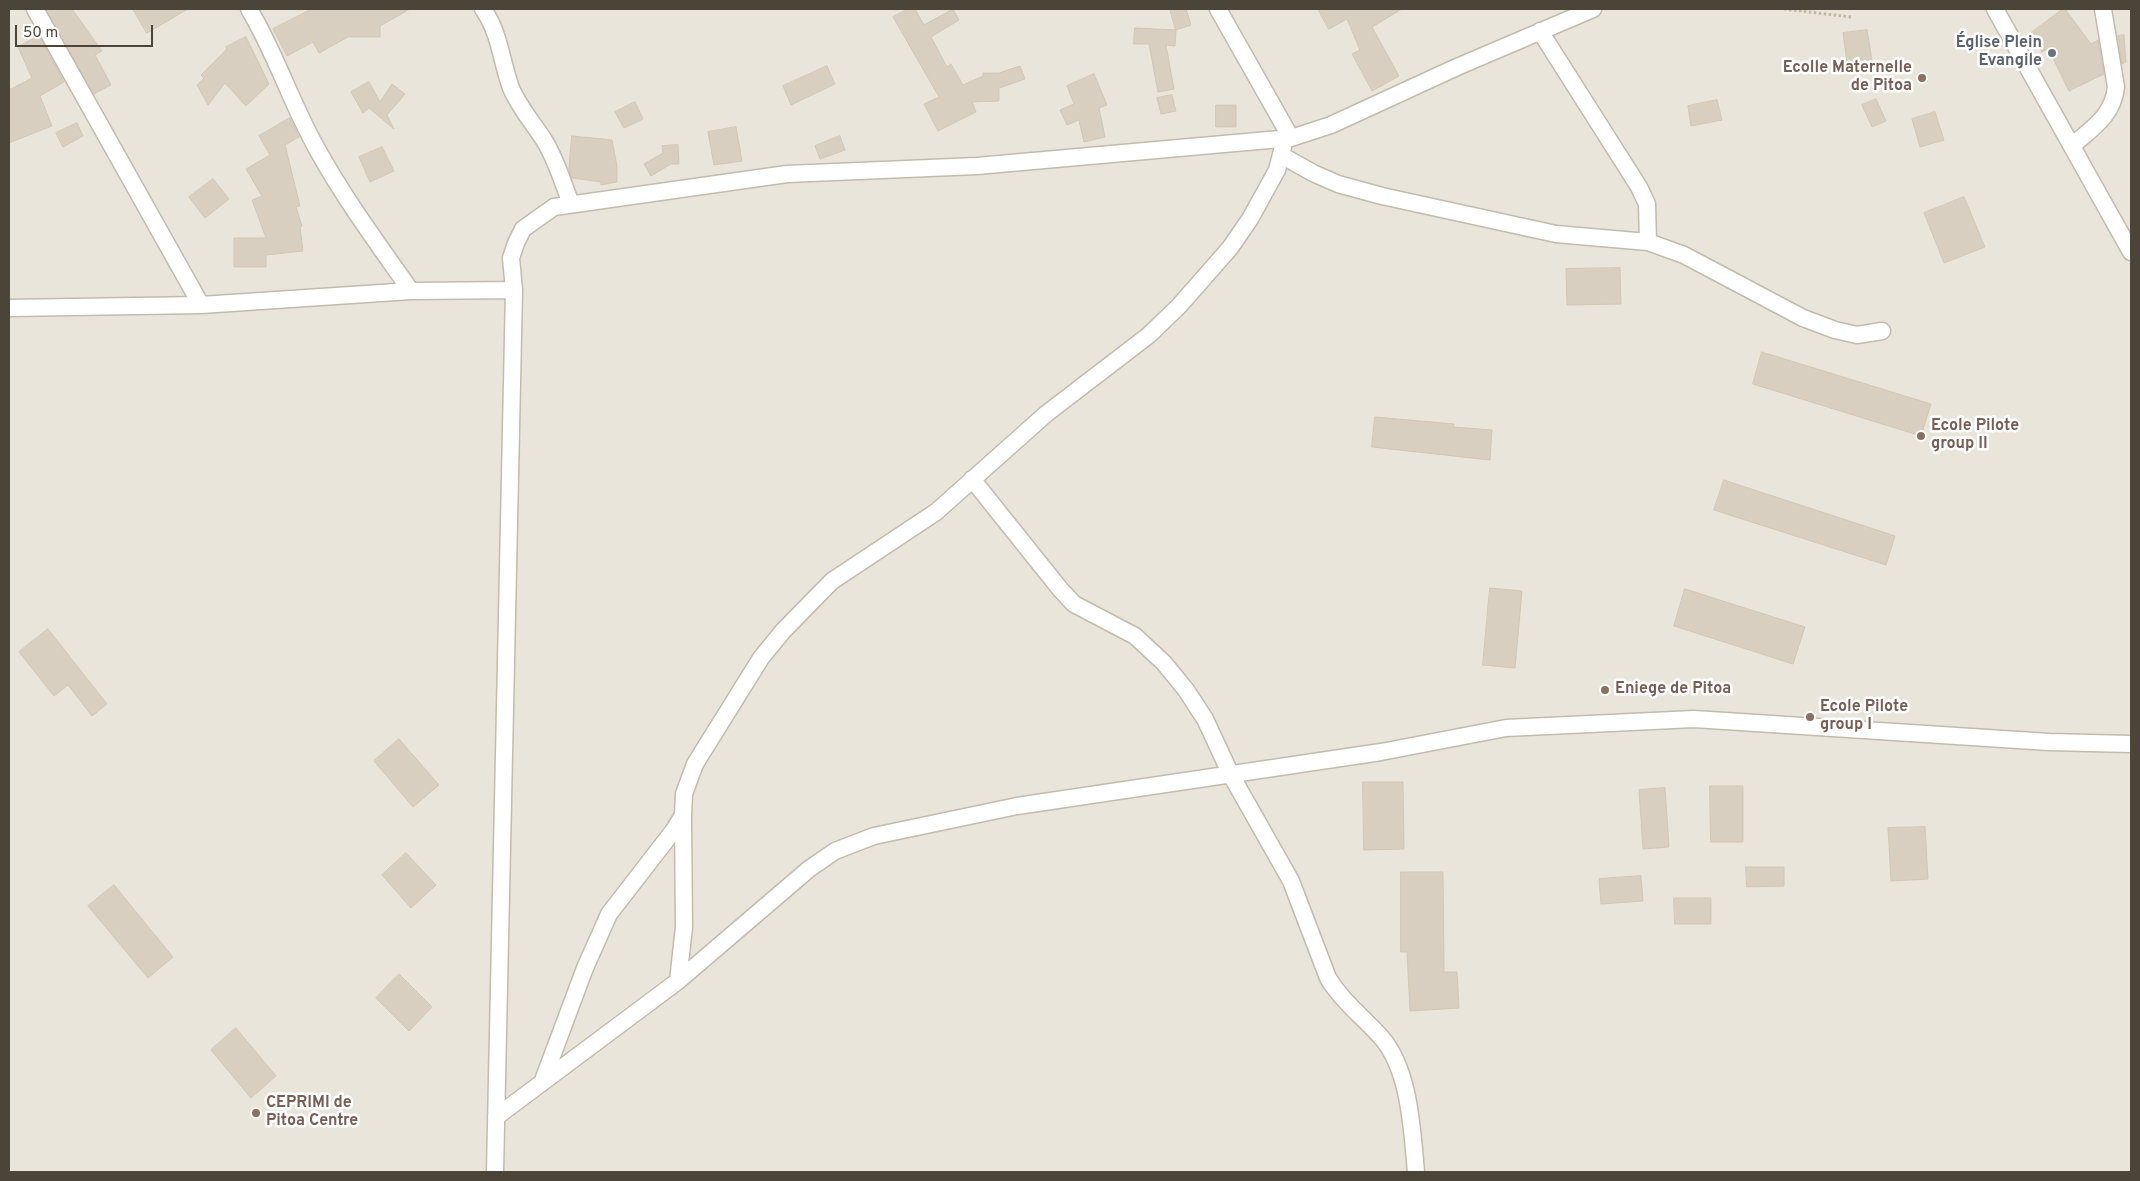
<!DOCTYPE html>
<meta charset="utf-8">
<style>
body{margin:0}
#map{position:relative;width:2140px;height:1181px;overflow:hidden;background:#f6f3ec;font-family:Overpass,sans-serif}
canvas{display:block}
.frame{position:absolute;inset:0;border:10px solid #4b4439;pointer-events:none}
.scale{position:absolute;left:15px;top:25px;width:138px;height:22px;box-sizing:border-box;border:2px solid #4b4439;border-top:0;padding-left:6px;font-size:15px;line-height:18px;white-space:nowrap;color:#4b4439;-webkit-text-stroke:4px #fff;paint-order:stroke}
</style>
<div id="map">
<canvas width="2140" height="1181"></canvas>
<div class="frame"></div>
<div class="scale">50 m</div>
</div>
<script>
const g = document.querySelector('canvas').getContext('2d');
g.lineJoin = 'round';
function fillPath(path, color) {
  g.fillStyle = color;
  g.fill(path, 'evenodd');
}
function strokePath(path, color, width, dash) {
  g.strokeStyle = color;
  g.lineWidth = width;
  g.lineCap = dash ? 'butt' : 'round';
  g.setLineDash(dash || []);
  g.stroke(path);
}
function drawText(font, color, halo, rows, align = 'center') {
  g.font = font + ' Overpass,sans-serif';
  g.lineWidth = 5;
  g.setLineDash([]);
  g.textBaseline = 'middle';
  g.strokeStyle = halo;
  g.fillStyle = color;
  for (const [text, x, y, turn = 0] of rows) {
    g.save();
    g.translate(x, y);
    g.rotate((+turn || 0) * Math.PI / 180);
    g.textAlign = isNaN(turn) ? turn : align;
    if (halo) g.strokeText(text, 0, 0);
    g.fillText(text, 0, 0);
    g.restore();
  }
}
fillPath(new Path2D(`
 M 9,9 L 2131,9 L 2131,1172 L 9,1172 Z`), '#eae5da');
const building = new Path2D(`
 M 46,9 L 72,9 L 102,51 L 95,55 L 111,85 L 94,94 Z
 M 133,9 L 188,9 L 147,33 Z
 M 312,9 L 410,9 L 380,26 L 380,37 L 348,37 L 319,53 L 313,42 L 287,56 L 273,29 Z
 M 908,9 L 915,9 L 924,25 L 953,9 L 959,20 L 931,37 L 947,67 L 951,64 L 963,85 L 983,76 L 983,73 L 999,73 L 1020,66 L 1025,79 L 999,88 L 999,101 L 972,102 L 976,112 L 938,131 L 924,104 L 939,97 L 893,17 Z
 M 1170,9 L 1186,9 L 1191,25 L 1176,30 Z
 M 1318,9 L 1402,9 L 1372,27 L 1399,76 L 1372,91 L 1352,54 L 1360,50 L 1347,19 L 1329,29 Z
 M 2063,9 L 2065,9 L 2091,44 L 2098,40 L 2104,74 L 2069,91 L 2048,48 L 2042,52 L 2031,33 Z
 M 1135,28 L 1176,30 L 1175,46 L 1166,45 L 1174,89 L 1158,92 L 1149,44 L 1134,44 Z
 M 1867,30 L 1873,66 L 1848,69 L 1843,33 Z
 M 2124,35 L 2126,62 L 2122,64 L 2118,36 Z
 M 39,36 L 64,82 L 40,96 L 52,126 L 9,143 L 9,90 L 32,78 L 18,47 Z
 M 246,37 L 269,84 L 246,106 L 225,83 L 208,105 L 197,85 L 204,78 L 201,75 L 227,49 L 226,47 Z
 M 827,66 L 835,84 L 791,105 L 783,86 Z
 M 1094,74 L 1107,105 L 1099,108 L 1105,137 L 1084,142 L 1079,120 L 1067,125 L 1060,110 L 1074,104 L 1067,86 Z
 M 369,82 L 380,102 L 392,84 L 405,94 L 387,115 L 394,129 L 369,108 L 363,113 L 351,92 Z
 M 1172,95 L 1176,111 L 1161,114 L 1157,98 Z
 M 1876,99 L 1886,121 L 1872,127 L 1862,105 Z
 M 1717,100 L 1722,120 L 1691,126 L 1688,106 Z
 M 635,102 L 643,119 L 624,128 L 615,112 Z
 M 1216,105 L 1236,105 L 1236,127 L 1216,127 Z
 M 1935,112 L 1944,140 L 1920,147 L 1912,119 Z
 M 290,118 L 299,137 L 285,145 L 300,206 L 296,207 L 302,226 L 300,227 L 303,251 L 266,255 L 266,267 L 234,267 L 234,238 L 266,238 L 252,200 L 262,196 L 246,169 L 270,155 L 259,136 Z
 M 77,123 L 83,136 L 63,147 L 56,133 Z
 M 736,127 L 742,161 L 714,165 L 708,132 Z
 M 572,136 L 612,140 L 617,166 L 617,182 L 601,185 L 601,182 L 572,178 L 569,170 Z
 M 840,136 L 845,150 L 820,159 L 815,146 Z
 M 678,145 L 679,164 L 671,164 L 651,176 L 644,164 L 663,153 L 662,146 Z
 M 382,147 L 394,171 L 370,182 L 359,157 Z
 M 213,179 L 229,199 L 205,218 L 189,197 Z
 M 1964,197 L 1985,247 L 1944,263 L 1924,213 Z
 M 1620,268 L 1621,304 L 1567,305 L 1566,269 Z
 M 1762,352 L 1931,404 L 1921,436 L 1753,384 Z
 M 1375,417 L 1454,424 L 1453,427 L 1492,430 L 1490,460 L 1372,447 Z
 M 1724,480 L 1895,536 L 1886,565 L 1714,510 Z
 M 1490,588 L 1522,591 L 1515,668 L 1483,665 Z
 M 1685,589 L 1805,627 L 1793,664 L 1674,626 Z
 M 48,629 L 107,704 L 92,716 L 68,685 L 54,696 L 19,652 Z
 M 399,739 L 439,785 L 413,807 L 374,761 Z
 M 1363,782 L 1403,782 L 1404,849 L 1364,850 Z
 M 1710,786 L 1743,786 L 1743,842 L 1711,842 Z
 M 1665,788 L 1669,847 L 1643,849 L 1639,790 Z
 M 1925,827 L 1928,879 L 1891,881 L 1888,828 Z
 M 406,853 L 436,885 L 411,908 L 382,875 Z
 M 1746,867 L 1784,867 L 1784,886 L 1747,887 Z
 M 1401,872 L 1443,872 L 1444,972 L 1457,972 L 1459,1008 L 1410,1011 L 1407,952 L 1401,952 Z
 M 1641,876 L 1643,901 L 1601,904 L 1599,879 Z
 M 114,885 L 173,957 L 148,978 L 88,906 Z
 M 1674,898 L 1711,898 L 1711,924 L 1675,924 Z
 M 399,974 L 432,1007 L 409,1031 L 376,998 Z
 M 236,1028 L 276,1076 L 251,1098 L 211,1050 Z`);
fillPath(building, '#d8cfc1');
strokePath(building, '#d3c7b4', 1);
const minor = new Path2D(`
 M 35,9 L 201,305
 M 249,9 C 276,54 291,103 317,149 C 344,198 378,244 411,291
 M 483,9 C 500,33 501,61 511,88 C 519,107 533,123 544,140 C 556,159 563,183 571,204
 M 1218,9 L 1291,138
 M 1995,9 L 2131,252
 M 1540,31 L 1639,187 L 1647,204 L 1648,242
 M 2072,146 C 2092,128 2113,116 2116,87 L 2103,9
 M 1281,155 L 1313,173 L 1338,184 L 1382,196 L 1556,234 L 1648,242 L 1684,255 L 1803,318 L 1835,330 L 1857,335 L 1882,331
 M 9,308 L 201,305 L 411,291 L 514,290
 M 972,479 L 1060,589 L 1074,604 L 1135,636 L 1164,663 L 1186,690 L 1205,719 L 1231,775 L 1291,881 L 1328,978 C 1342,1001 1363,1017 1381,1037 C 1410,1070 1412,1130 1416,1172
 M 678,981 L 684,927 L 683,816
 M 542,1083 L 585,968 L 609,914 L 674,830 L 683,815 L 684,794 L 695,764 L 761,658 L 783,631 L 832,581 L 936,512 L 1046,414 L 1149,335 L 1179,306 L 1230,248 L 1250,219 L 1277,170 L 1285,139
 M 496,1117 L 678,981 L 809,869 L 835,851 L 874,836 L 1017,806 L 1381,752 L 1506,728 L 1694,719 L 2049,742 L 2131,744
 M 495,1172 L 514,290 L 511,258 L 516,243 L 523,229 L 554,207 L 787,174 L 977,166 L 1291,138 L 1331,125 L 1457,67 L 1593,9`);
strokePath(minor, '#c2bbae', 19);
strokePath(new Path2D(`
 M 1784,9 L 1851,17`), '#c4b79f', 3, [2.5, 2.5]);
strokePath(minor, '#fff', 16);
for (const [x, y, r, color] of [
 [2052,53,5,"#6b7280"],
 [1922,78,5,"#8d6e63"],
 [1921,436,5,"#8d6e63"],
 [1605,690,5,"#8d6e63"],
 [1810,717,5,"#8d6e63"],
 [256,1113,5,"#8d6e63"]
]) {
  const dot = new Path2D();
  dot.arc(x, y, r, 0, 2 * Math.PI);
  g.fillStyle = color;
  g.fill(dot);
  strokePath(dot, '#fff', 2);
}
drawText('bold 16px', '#5b616d', '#fff', [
 ["Église Plein",2042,44],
 ["Evangile",2042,62]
], 'right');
drawText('bold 16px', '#785e54', '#fff', [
 ["Ecolle Maternelle",1912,69,"right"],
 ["de Pitoa",1912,87,"right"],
 ["Ecole Pilote",1931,427],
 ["group II",1931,445],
 ["Eniege de Pitoa",1615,690],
 ["Ecole Pilote",1820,708],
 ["group I",1820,726],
 ["CEPRIMI de",266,1104],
 ["Pitoa Centre",266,1122]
], 'left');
</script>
